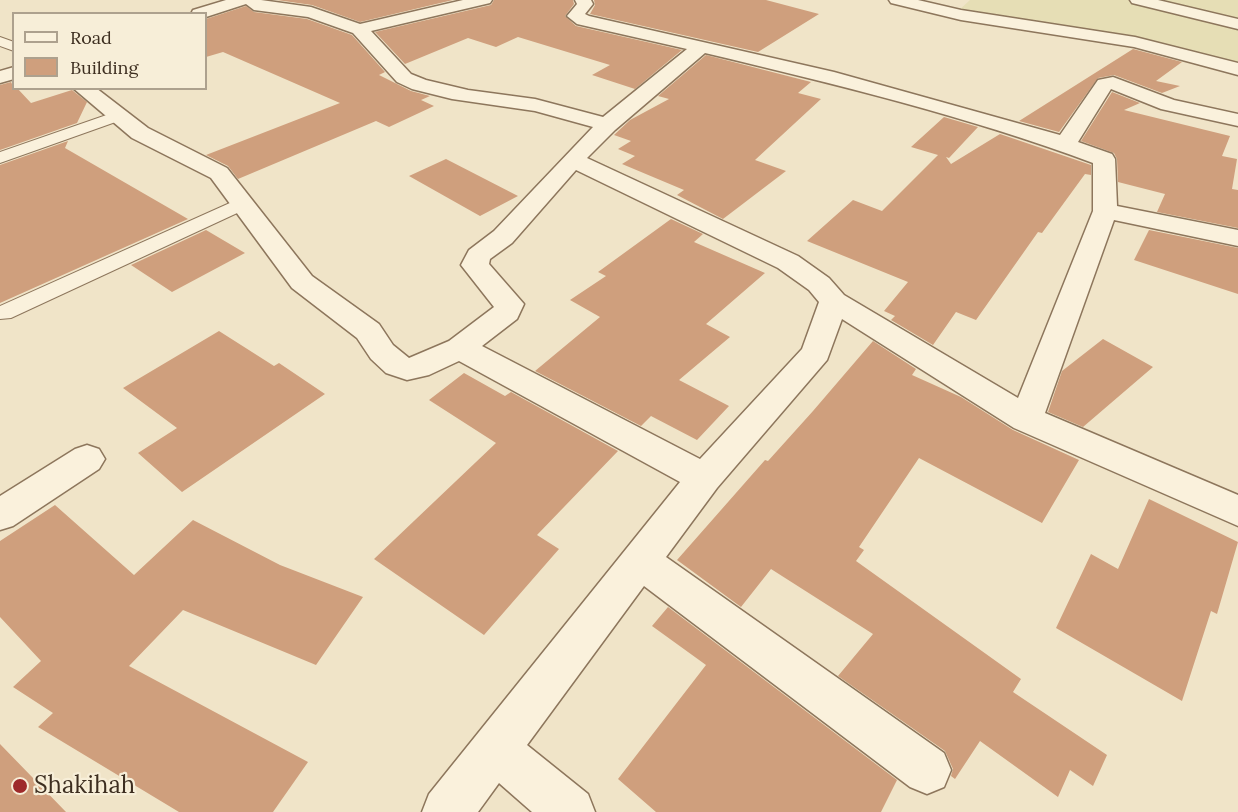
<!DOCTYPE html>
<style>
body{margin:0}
#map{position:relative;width:1238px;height:812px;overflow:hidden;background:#f0e4c8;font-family:Lora,serif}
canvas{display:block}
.legend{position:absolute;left:12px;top:12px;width:195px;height:78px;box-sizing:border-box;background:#f7eed8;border:2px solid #ada18e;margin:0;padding:8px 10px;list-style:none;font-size:18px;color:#3d2e20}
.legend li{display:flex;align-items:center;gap:12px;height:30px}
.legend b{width:30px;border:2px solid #ada18e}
</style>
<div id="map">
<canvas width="1238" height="812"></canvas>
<ul class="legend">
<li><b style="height:8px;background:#faf1dc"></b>Road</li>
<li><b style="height:16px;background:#cf9f7d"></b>Building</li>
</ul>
</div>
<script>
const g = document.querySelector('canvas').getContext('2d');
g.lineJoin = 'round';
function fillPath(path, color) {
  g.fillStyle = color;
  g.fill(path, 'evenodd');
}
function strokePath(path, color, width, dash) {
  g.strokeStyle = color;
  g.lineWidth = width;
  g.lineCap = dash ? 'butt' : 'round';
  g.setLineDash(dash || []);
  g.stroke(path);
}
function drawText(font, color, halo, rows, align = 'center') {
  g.font = font + ' Lora,serif';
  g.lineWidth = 4.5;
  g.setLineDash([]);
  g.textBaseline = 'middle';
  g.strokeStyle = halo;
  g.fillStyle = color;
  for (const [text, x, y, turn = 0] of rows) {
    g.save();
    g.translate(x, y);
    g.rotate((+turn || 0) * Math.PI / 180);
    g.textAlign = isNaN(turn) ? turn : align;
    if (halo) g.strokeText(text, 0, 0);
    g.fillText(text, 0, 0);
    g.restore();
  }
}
fillPath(new Path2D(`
 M 970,0 L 1238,0 L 1238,66 L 956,13 Z`), '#e6deb5');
fillPath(new Path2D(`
 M 277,0 L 453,0 L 360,22 L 312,5 Z
 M 494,0 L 573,0 L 574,4 L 565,16 L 576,26 L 682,50 L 635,89 L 592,75 L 610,65 L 518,37 L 496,47 L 468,38 L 405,64 L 375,32 L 491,5 Z
 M 594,0 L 766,0 L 819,14 L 758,52 L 590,14 L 595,5 Z
 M 246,6 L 254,12 L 307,19 L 352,35 L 385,72 L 379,75 L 411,91 L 430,96 L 421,100 L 434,106 L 389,127 L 376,121 L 238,179 L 228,166 L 206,155 L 340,103 L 223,52 L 206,57 L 206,19 Z
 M 1133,49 L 1182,62 L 1156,81 L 1180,86 L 1162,93 L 1114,75 L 1098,78 L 1059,132 L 1019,121 Z
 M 706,55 L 811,82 L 798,93 L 821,99 L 755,160 L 786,171 L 723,219 L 677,195 L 684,190 L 622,164 L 635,156 L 618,149 L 631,141 L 614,135 L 630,120 L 669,99 L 658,96 Z
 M 11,82 L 14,88 L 17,88 L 31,103 L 72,90 L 87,102 L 77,123 L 0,150 L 0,85 Z
 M 1112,92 L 1140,103 L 1124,110 L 1230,136 L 1222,156 L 1237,159 L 1232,189 L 1238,190 L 1238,228 L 1157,212 L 1165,194 L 1118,182 L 1117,159 L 1114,153 L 1081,141 Z
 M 944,117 L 978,127 L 949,158 L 946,157 L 951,164 L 1000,134 L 1091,165 L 1091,175 L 1085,174 L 1042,233 L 1038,232 L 976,320 L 956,312 L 933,345 L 891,320 L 895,316 L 884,311 L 908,282 L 807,241 L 853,200 L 882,211 L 938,155 L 911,147 Z
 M 68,141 L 65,148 L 188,219 L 0,303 L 0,165 Z
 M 446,159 L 518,196 L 480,216 L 409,176 Z
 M 671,219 L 703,234 L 694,242 L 765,273 L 706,324 L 730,337 L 679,380 L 729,406 L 697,440 L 651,416 L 641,426 L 535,371 L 600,317 L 570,300 L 606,276 L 598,272 Z
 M 206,230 L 245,253 L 172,292 L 131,265 Z
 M 1149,230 L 1238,248 L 1238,294 L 1134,260 Z
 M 219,331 L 274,366 L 279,363 L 325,394 L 182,492 L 138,453 L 177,428 L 123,388 Z
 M 1103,339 L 1153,367 L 1083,427 L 1048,412 L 1062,371 Z
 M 873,341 L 916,369 L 912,375 L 961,397 L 1013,430 L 1079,460 L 1042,523 L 919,458 L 859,547 L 864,550 L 856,561 L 1021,679 L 1013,692 L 1107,755 L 1093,786 L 1070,770 L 1058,797 L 980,741 L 955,779 L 951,776 L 953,769 L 945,751 L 838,676 L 873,634 L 771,569 L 741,607 L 677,560 L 765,460 L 768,461 L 813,411 Z
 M 464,373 L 505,396 L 511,392 L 618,451 L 537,535 L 559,549 L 484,635 L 374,559 L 496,443 L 429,400 Z
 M 1149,499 L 1238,542 L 1217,614 L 1211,611 L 1182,701 L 1056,628 L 1091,554 L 1118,569 Z
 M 55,505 L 134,575 L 193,520 L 280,565 L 363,597 L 316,665 L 183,610 L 129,666 L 308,762 L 273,812 L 179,812 L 38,727 L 53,713 L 13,687 L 41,661 L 0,617 L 0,541 Z
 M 668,607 L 897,780 L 881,812 L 656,812 L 618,779 L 706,665 L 652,626 Z
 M 0,744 L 66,812 L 0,812 Z`), '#cf9f7d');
const lane = new Path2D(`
 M 0,37 L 14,42 L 14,51 L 0,46 Z
 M 118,111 L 126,116 L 124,119 L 0,163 L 0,152 Z
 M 241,198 L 248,200 L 251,204 L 248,208 L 11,318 L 0,319 L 0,306 Z`);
const street = new Path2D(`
 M 226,0 L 261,0 L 311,7 L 360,24 L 463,0 L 492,0 L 490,3 L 371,31 L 411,74 L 426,80 L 468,90 L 535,99 L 603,117 L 687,49 L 577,24 L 567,16 L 577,4 L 575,0 L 591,0 L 593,4 L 585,14 L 589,16 L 834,72 L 1060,135 L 1098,80 L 1113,77 L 1174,100 L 1238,114 L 1238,126 L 1161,109 L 1111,89 L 1078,142 L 1112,154 L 1115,159 L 1117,206 L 1238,230 L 1238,246 L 1114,220 L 1045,413 L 1238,495 L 1238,526 L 1014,428 L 842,319 L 827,360 L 717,488 L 666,557 L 944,753 L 951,770 L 944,787 L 927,794 L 910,787 L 644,586 L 527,745 L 588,794 L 595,812 L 532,812 L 499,783 L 478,812 L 422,812 L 429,794 L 680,482 L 459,361 L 429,375 L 407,380 L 386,373 L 371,359 L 357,338 L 292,288 L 211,178 L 132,138 L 73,88 L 96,88 L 148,128 L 227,168 L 312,276 L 379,324 L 393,345 L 409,358 L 449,341 L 494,307 L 461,265 L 469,250 L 494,231 L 593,127 L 535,111 L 452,99 L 412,89 L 397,82 L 353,33 L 308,17 L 254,10 L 246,4 L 206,17 L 206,14 L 191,14 L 193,10 ZM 705,53 C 835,84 967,116 1093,163 L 1093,211 L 1018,398 L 844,295 L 829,278 L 798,256 L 587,158 L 615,130 ZM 576,170 L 778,268 L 809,290 L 819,302 L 802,349 L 700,459 L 482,346 L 517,319 L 524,304 L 489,264 L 490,259 L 512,243 Z
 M 889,0 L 918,0 L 961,10 L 1135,37 L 1238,63 L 1238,75 L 1134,47 L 961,20 L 891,3 Z
 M 1130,0 L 1158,0 L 1238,19 L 1238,29 L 1132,3 Z
 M 14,67 L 14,79 L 0,83 L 0,71 Z
 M 87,445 L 99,449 L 105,459 L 99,469 L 13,526 L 0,530 L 0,496 L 75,449 Z`);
strokePath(lane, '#8d765c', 2);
strokePath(street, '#8d765c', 3);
fillPath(lane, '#faf1dc');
fillPath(street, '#faf1dc');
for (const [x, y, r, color] of [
 [20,786,8,"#9e2a2b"]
]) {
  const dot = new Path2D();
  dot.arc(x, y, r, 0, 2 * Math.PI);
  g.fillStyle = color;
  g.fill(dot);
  strokePath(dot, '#f7eed8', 2);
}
drawText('24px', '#3d2e20', '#f7eed8', [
 ["Shakihah",34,786]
], 'left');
</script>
